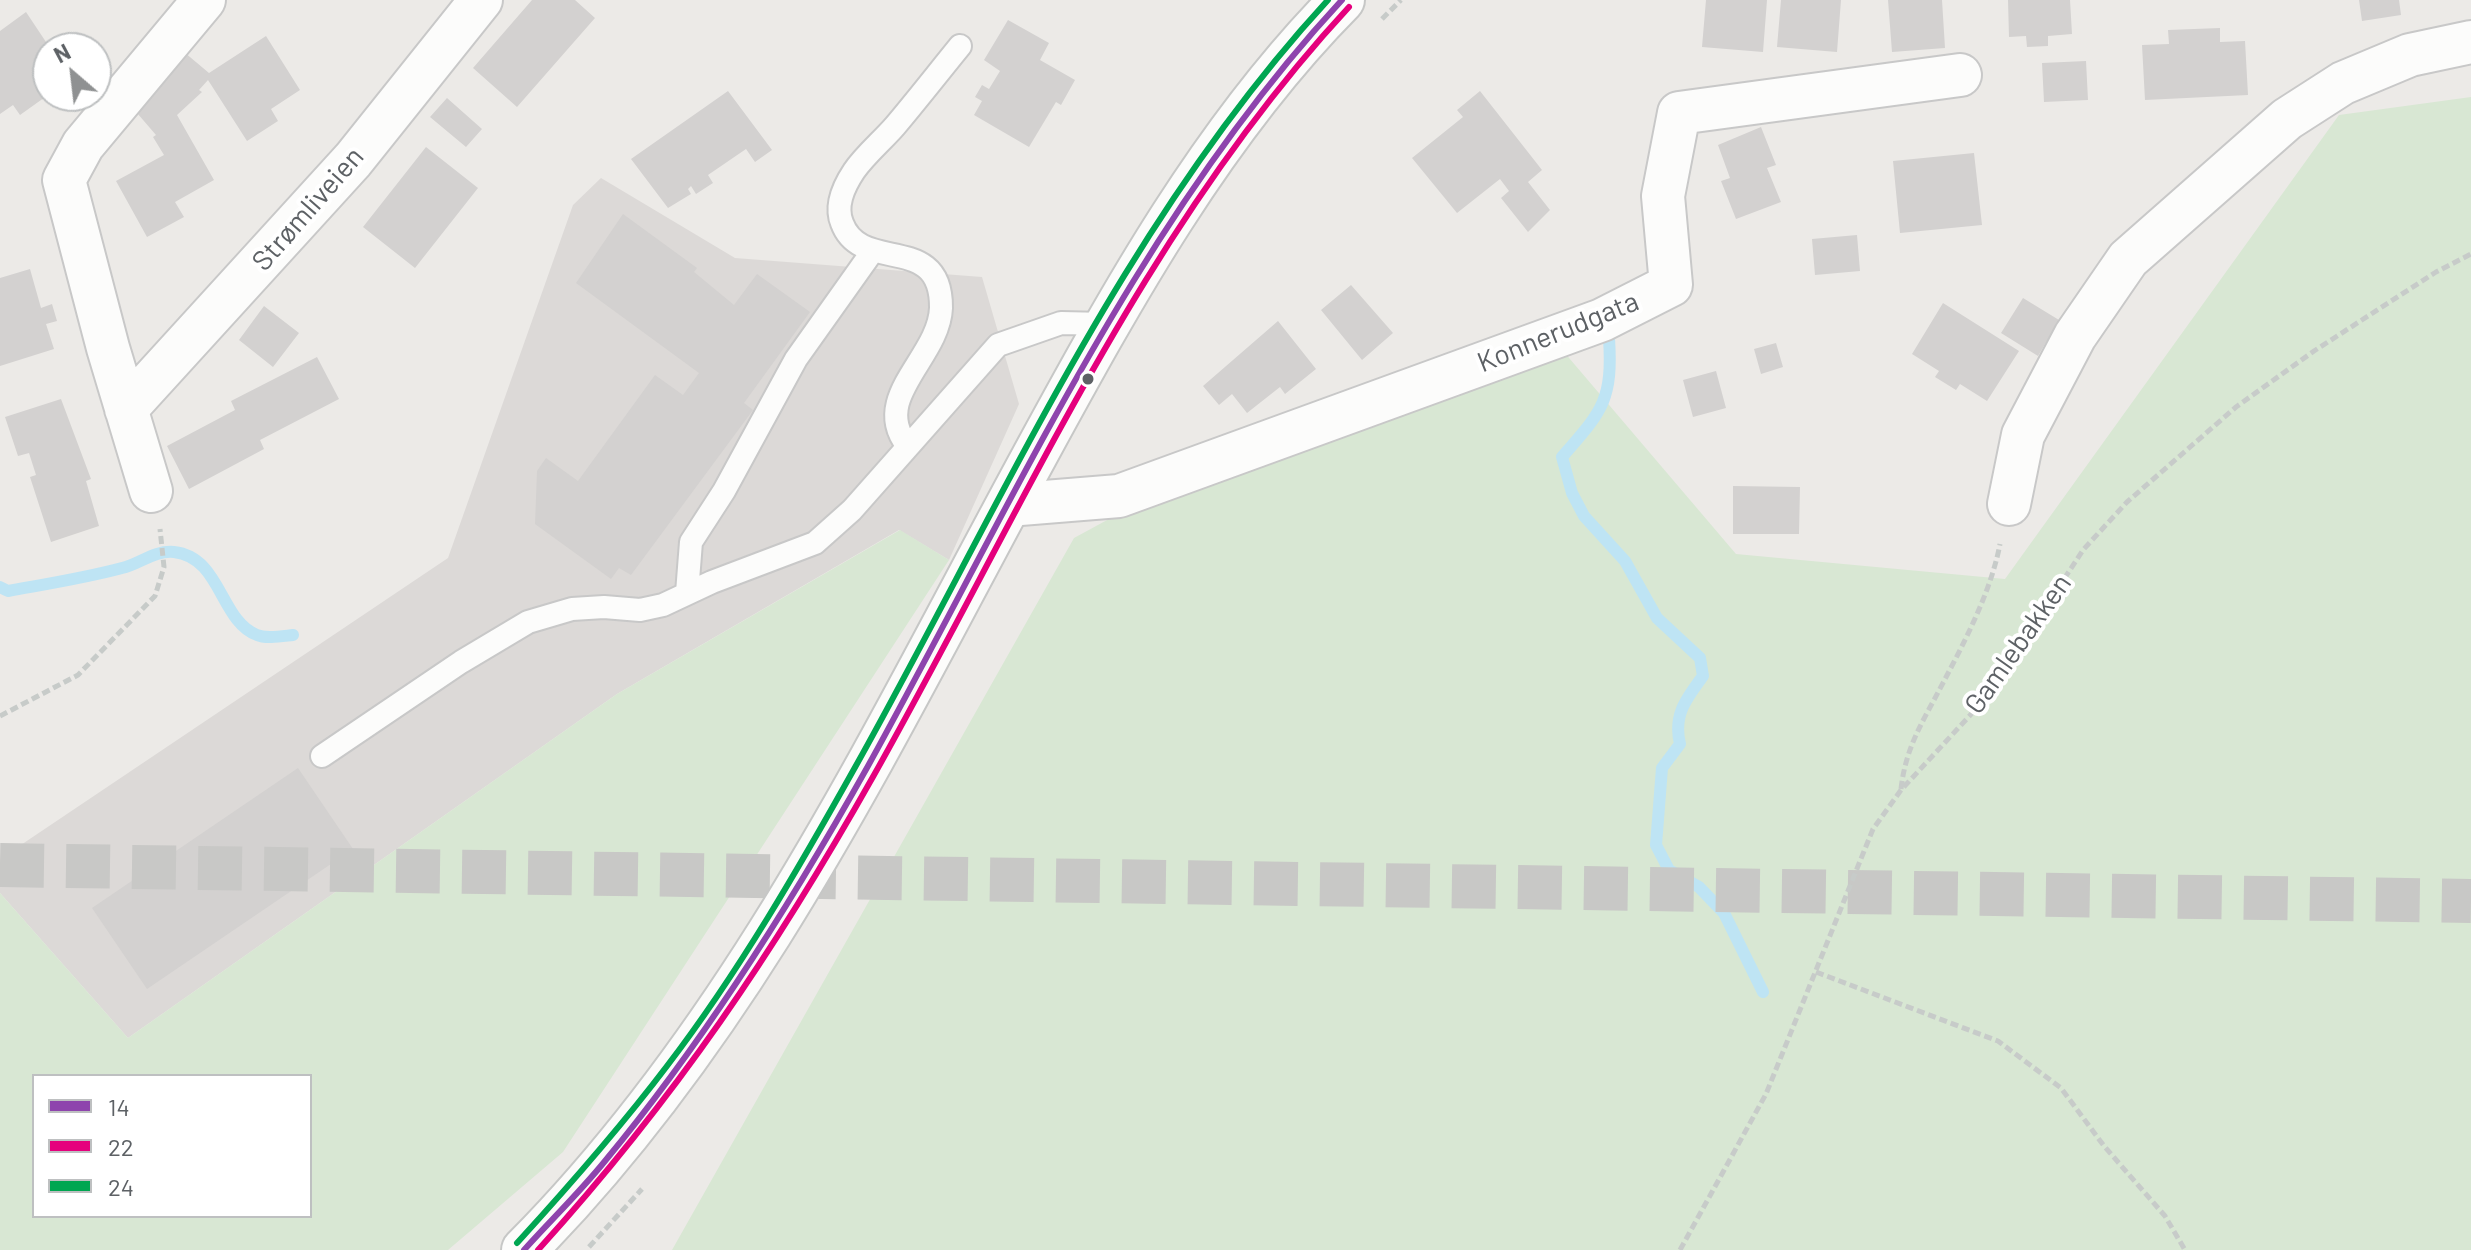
<!DOCTYPE html>
<meta charset="utf-8">
<style>
body{margin:0}
#map{position:relative;width:2471px;height:1250px;overflow:hidden;background:#eceae7;font-family:Barlow,sans-serif}
canvas{display:block}
.legend{position:absolute;left:32px;top:1074px;width:280px;height:144px;box-sizing:border-box;background:#fff;border:2px solid #bec0c1;margin:0;padding:10px 14px;list-style:none;font-size:24px;color:#5d6165}
.legend li{display:flex;align-items:center;gap:16px;height:40px}
.legend b{width:40px;border:2px solid #bec0c1}
.north{position:absolute;left:32px;top:32px;width:80px;height:80px;box-sizing:border-box;background:#fff;border:2px solid #bec0c1;border-radius:50%;rotate:332deg;font-size:22px;font-weight:700;line-height:32px;text-align:center;color:#5d6165}
.north::after{content:'';display:block;margin:auto;width:28px;height:36px;background:#8f9192;clip-path:polygon(50% 0,100% 100%,50% 72%,0 100%)}
</style>
<div id="map">
<canvas width="2471" height="1250"></canvas>
<ul class="legend">
<li><b style="height:10px;background:#8e44ad"></b>14</li>
<li><b style="height:10px;background:#e5007d"></b>22</li>
<li><b style="height:10px;background:#00a651"></b>24</li>
</ul>
<div class="north">N</div>
</div>
<script>
const g = document.querySelector('canvas').getContext('2d');
g.lineJoin = 'round';
function fillPath(path, color) {
  g.fillStyle = color;
  g.fill(path, 'evenodd');
}
function strokePath(path, color, width, dash) {
  g.strokeStyle = color;
  g.lineWidth = width;
  g.lineCap = dash ? 'butt' : 'round';
  g.setLineDash(dash || []);
  g.stroke(path);
}
function drawText(font, color, halo, rows, align = 'center') {
  g.font = font + ' Barlow,sans-serif';
  g.lineWidth = 8;
  g.setLineDash([]);
  g.textBaseline = 'middle';
  g.strokeStyle = halo;
  g.fillStyle = color;
  for (const [text, x, y, turn = 0] of rows) {
    g.save();
    g.translate(x, y);
    g.rotate((+turn || 0) * Math.PI / 180);
    g.textAlign = isNaN(turn) ? turn : align;
    if (halo) g.strokeText(text, 0, 0);
    g.fillText(text, 0, 0);
    g.restore();
  }
}
fillPath(new Path2D(`
 M 601,178 L 735,258 L 982,277 L 1019,404 L 949,560 L 899,530 L 617,694 L 128,1038 L 0,893 L 0,859 L 448,558 L 573,205 Z`), '#dcd9d7');
fillPath(new Path2D(`
 M 2471,97 L 2471,1250 L 672,1250 L 1074,538 L 1190,475 L 1558,345 L 1736,554 L 2005,579 L 2339,115 Z
 M 900,530 L 949,560 L 563,1152 L 448,1250 L 0,1250 L 0,893 L 128,1038 L 617,694 ZM 34,1076 L 310,1076 L 310,1216 L 34,1216 Z`), '#d8e7d3');
strokePath(new Path2D(`
 M 1609,338 C 1613,401 1602,411 1562,457 L 1572,493 L 1584,516 L 1625,561 L 1657,618 L 1700,658 L 1703,676 C 1686,699 1673,715 1680,744 L 1662,768 L 1656,845 L 1669,870 L 1699,887 L 1724,913 L 1763,992
 M 0,587 L 8,591 C 46,584 85,578 122,568 C 140,564 154,550 174,552 C 221,557 220,621 257,635 C 266,639 283,636 293,635`), '#bee4f4', 12);
fillPath(new Path2D(`
 M 532,0 L 575,0 L 595,18 L 517,107 L 473,68 Z
 M 1706,0 L 1767,0 L 1763,52 L 1702,47 Z
 M 1781,0 L 1841,0 L 1837,52 L 1777,47 Z
 M 1888,0 L 1942,0 L 1945,48 L 1892,52 Z
 M 2008,0 L 2070,0 L 2072,34 L 2048,36 L 2048,46 L 2027,47 L 2026,36 L 2009,37 Z
 M 2359,0 L 2399,0 L 2401,15 L 2362,21 Z
 M 26,12 L 50,48 L 48,95 L 20,115 L 13,105 L 0,114 L 0,31 Z
 M 1008,20 L 1049,43 L 1040,60 L 1075,80 L 1061,105 L 1056,102 L 1029,147 L 974,115 L 982,101 L 975,97 L 982,85 L 989,89 L 1000,71 L 984,60 Z
 M 2220,28 L 2220,42 L 2245,41 L 2248,95 L 2145,100 L 2142,45 L 2169,44 L 2168,30 Z
 M 266,36 L 300,90 L 271,109 L 278,121 L 247,141 L 208,80 L 199,90 L 202,92 L 177,115 L 214,180 L 175,202 L 184,217 L 147,237 L 116,181 L 164,155 L 153,137 L 156,135 L 131,106 L 184,52 L 209,73 Z
 M 2086,61 L 2088,100 L 2044,102 L 2042,63 Z
 M 728,91 L 772,150 L 755,162 L 746,149 L 708,175 L 713,183 L 696,194 L 691,186 L 688,189 L 691,194 L 668,208 L 631,159 Z
 M 1480,91 L 1542,170 L 1528,182 L 1550,210 L 1528,232 L 1501,198 L 1509,191 L 1500,179 L 1457,213 L 1412,158 L 1463,117 L 1457,110 Z
 M 447,98 L 482,129 L 466,147 L 430,117 Z
 M 1761,127 L 1776,165 L 1767,168 L 1781,202 L 1736,219 L 1721,181 L 1730,178 L 1718,145 Z
 M 426,147 L 478,188 L 415,268 L 363,227 Z
 M 1974,153 L 1982,225 L 1900,233 L 1893,161 Z
 M 623,214 L 697,268 L 694,272 L 734,305 L 757,274 L 810,312 L 744,403 L 753,410 L 631,575 L 619,568 L 611,579 L 535,524 L 537,471 L 546,458 L 578,481 L 655,375 L 683,395 L 699,373 L 576,283 Z
 M 1857,235 L 1860,271 L 1815,275 L 1812,239 Z
 M 30,269 L 41,308 L 52,304 L 57,321 L 46,324 L 54,349 L 0,366 L 0,278 Z
 M 1351,285 L 1393,333 L 1362,360 L 1321,310 Z
 M 2023,298 L 2059,320 L 2038,356 L 2001,333 Z
 M 1943,303 L 2019,351 L 1987,401 L 1960,384 L 1956,390 L 1935,377 L 1939,371 L 1912,354 Z
 M 264,306 L 299,333 L 273,367 L 239,340 Z
 M 1278,321 L 1316,369 L 1285,394 L 1280,387 L 1247,413 L 1232,394 L 1219,405 L 1203,386 Z
 M 1776,343 L 1783,367 L 1761,374 L 1754,349 Z
 M 317,357 L 339,399 L 260,440 L 264,449 L 189,489 L 167,446 L 235,410 L 231,401 Z
 M 1716,371 L 1726,408 L 1693,417 L 1683,380 Z
 M 61,399 L 91,479 L 86,481 L 99,526 L 51,542 L 30,477 L 36,475 L 29,453 L 18,456 L 5,417 Z
 M 1733,486 L 1800,487 L 1799,534 L 1733,534 Z
 M 298,768 L 353,849 L 147,989 L 92,908 Z`), '#d3d1d0');
strokePath(new Path2D(`
 M 0,865 L 2471,901`), '#c8c8c6', 44, [44, 22]);
const service = new Path2D(`
 M 907,445 C 870,397 939,358 941,308 C 942,231 861,275 842,223 C 835,206 844,186 854,171 C 865,155 882,141 895,126 C 917,100 938,73 960,46
 M 687,593 L 691,542 L 724,491 L 796,359 L 872,252
 M 322,756 L 461,662 L 528,622 L 572,609 L 604,607 L 640,610 L 663,605 L 712,582 L 815,543 L 852,510 L 998,345 L 1061,323 L 1106,324`);
const minor = new Path2D(`
 M 126,409 L 353,160 L 481,0
 M 151,491 L 108,348 L 64,180 L 83,145 L 204,0
 M 2009,504 L 2023,435 L 2075,336 L 2128,259 L 2287,119 L 2343,83 L 2410,55 L 2471,42
 M 1008,505 L 1119,496 L 1602,320 L 1671,285 L 1663,196 L 1679,113 L 1960,75`);
const secondary = new Path2D(`
 M 524,1250 C 748,1024 885,731 1035,455 C 1122,295 1213,130 1342,0`);
strokePath(service, '#c8c8c8', 26);
strokePath(minor, '#c8c8c8', 46);
strokePath(secondary, '#c6c7c6', 48);
strokePath(new Path2D(`
 M 1382,19 L 1401,0
 M 0,716 L 78,675 L 155,596 L 164,567 L 160,529
 M 1901,789 C 1906,745 1924,720 1944,681 C 1966,639 1991,591 2000,544
 M 1816,972 L 1998,1041 L 2061,1088 L 2104,1146 L 2165,1216 L 2185,1250
 M 589,1247 L 642,1189
 M 1680,1250 L 1766,1094 L 1873,829 L 1901,790 L 1987,697 L 2083,550 L 2127,502 L 2236,407 L 2314,351 L 2436,272 L 2471,254`), '#c7cbc9', 5, [8, 4]);
strokePath(service, '#fcfcfb', 22);
strokePath(minor, '#fcfcfb', 42);
strokePath(secondary, '#fcfcfb', 44);
strokePath(new Path2D(`
 M 524,1250 C 551,1220 580,1192 605,1161 C 706,1039 791,904 868,766 C 1013,504 1136,222 1342,0`), '#8e44ad', 6);
strokePath(new Path2D(`
 M 538,1250 C 674,1100 775,951 874,775 C 1022,512 1142,230 1349,7`), '#e5007d', 6);
strokePath(new Path2D(`
 M 517,1243 C 569,1186 620,1128 667,1066 C 739,972 800,866 858,762 C 1003,502 1124,221 1328,0`), '#00a651', 6);
for (const [x, y, r, color] of [
 [1088,379,7,"#5d6165"]
]) {
  const dot = new Path2D();
  dot.arc(x, y, r, 0, 2 * Math.PI);
  g.fillStyle = color;
  g.fill(dot);
  strokePath(dot, '#fff', 3);
}
drawText('28px', '#5d6165', '#fff', [
 ["Strømliveien",308,209,-49],
 ["Konnerudgata",1558,332,-22],
 ["Gamlebakken",2018,644,-55]
]);
</script>
